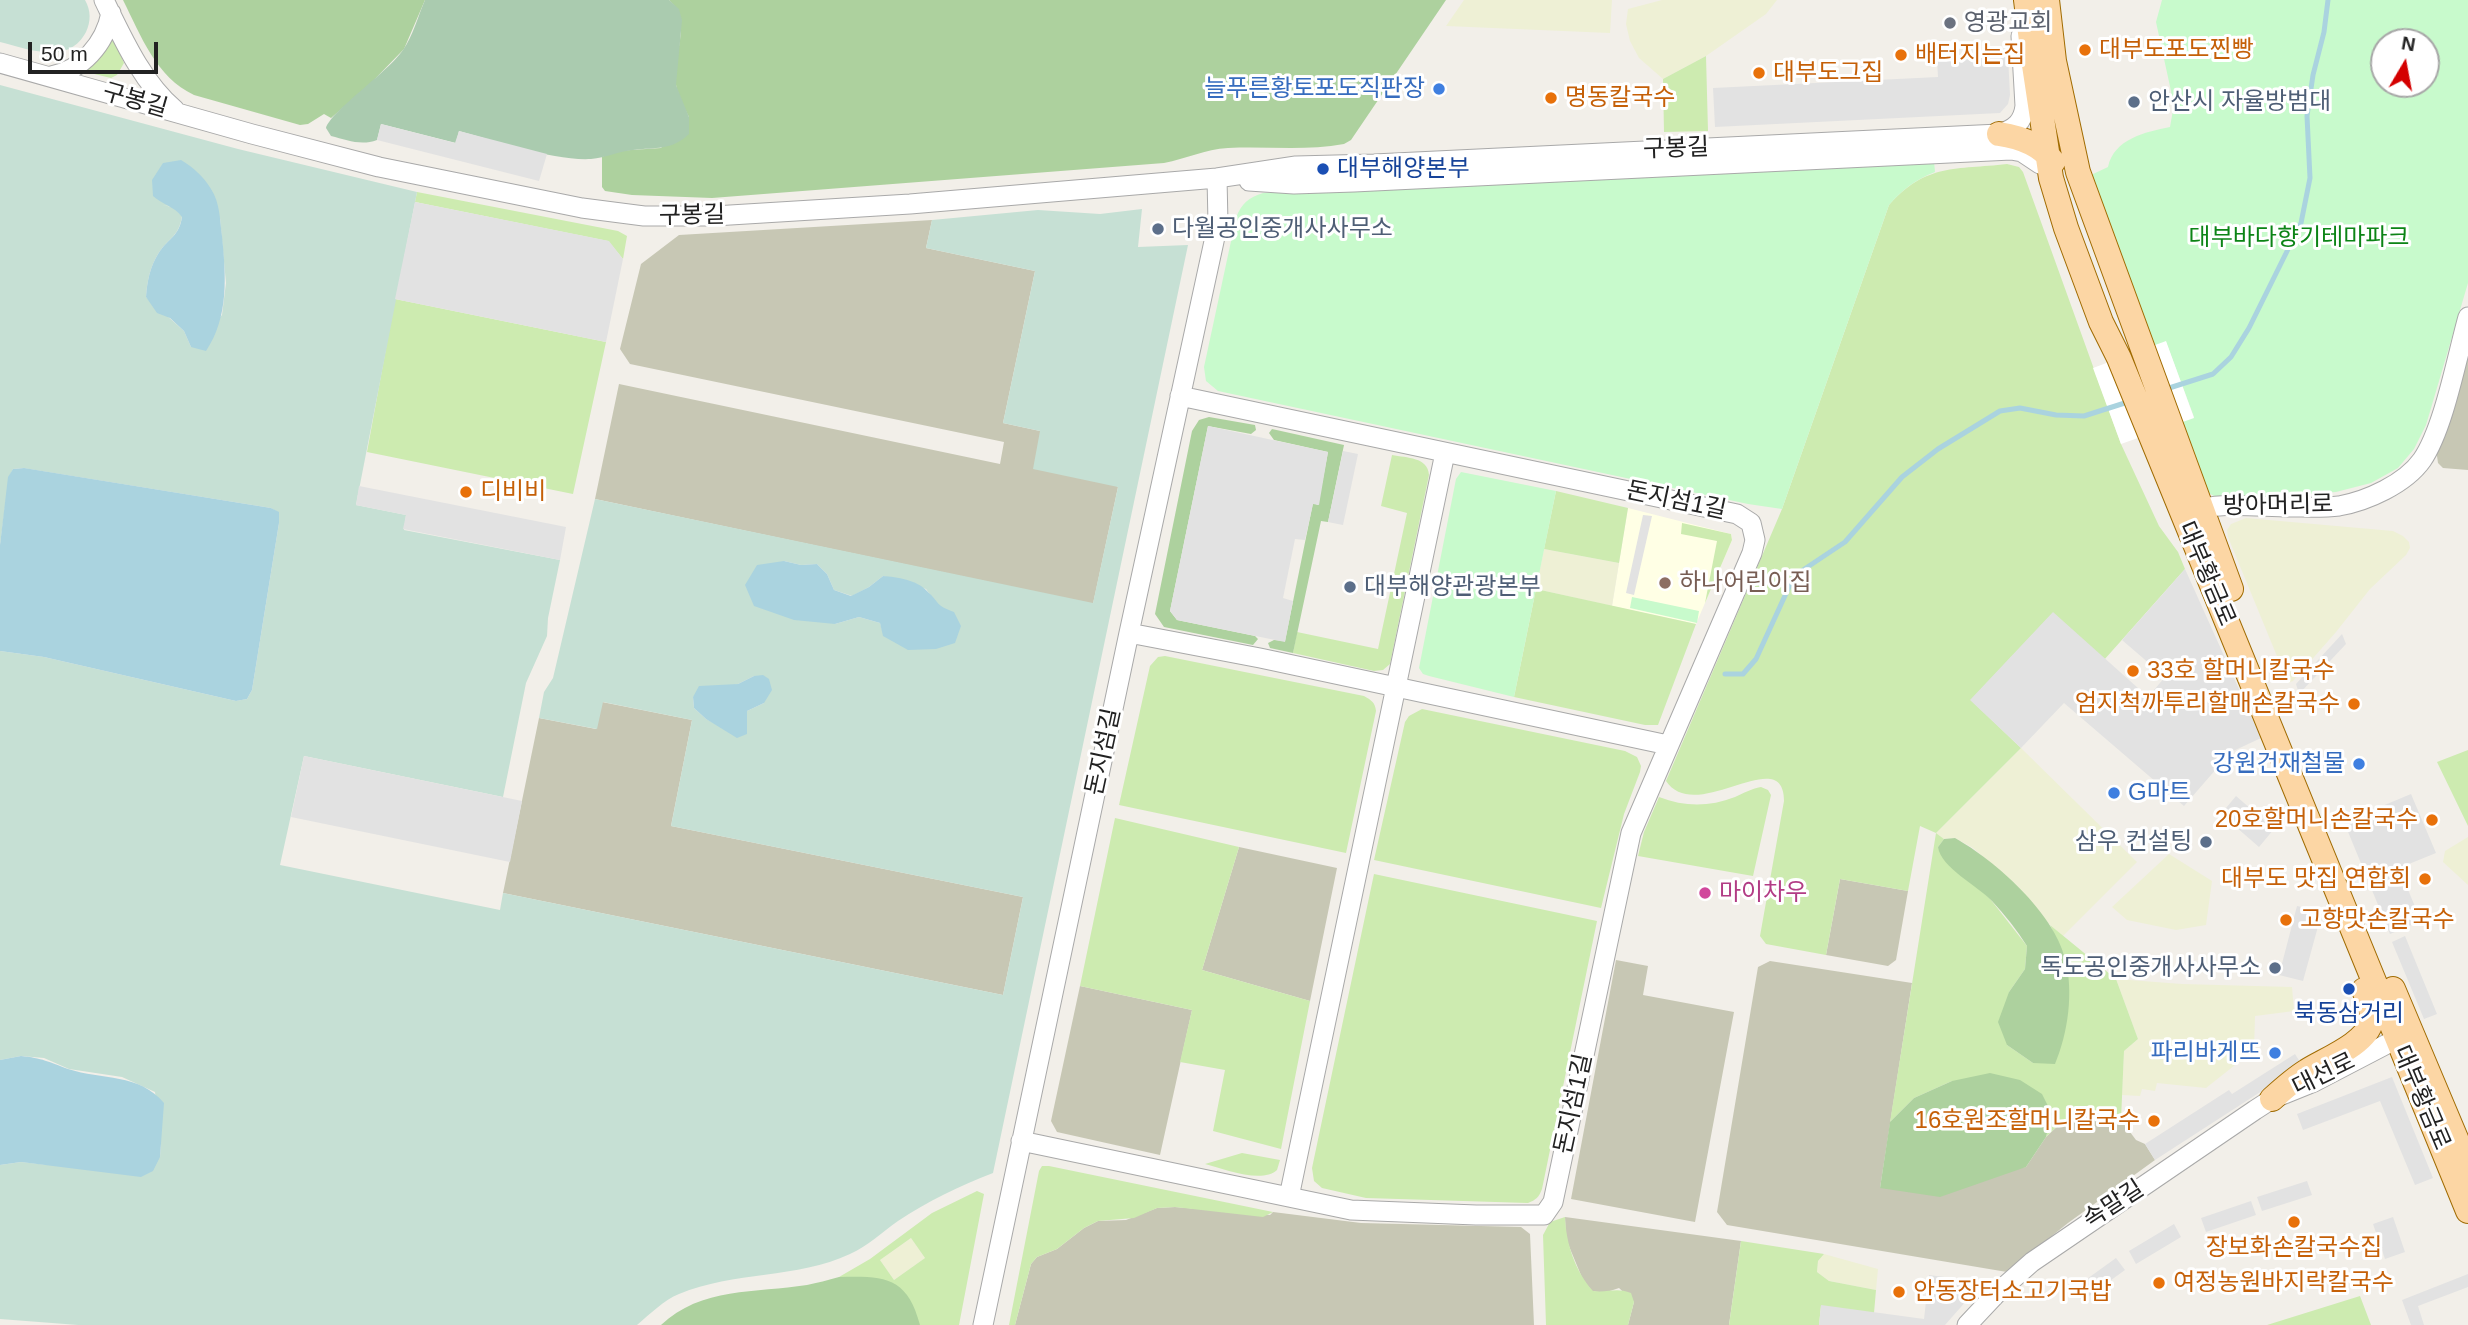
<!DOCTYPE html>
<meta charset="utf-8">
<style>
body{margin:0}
#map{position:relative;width:2468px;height:1325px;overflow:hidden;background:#f2efe9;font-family:Arial,sans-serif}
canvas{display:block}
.north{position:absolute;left:2370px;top:28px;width:70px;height:70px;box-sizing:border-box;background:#fff;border:2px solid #a7a7a7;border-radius:50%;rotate:10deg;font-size:19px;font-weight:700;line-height:28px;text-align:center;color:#222}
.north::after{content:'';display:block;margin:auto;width:24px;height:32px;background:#d40000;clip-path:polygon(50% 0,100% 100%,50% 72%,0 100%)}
.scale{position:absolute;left:28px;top:42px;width:130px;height:32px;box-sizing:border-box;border:4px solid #222;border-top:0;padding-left:9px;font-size:21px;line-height:24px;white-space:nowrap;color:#222;-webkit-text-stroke:5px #fff;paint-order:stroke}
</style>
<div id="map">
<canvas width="2468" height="1325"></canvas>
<div class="north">N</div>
<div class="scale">50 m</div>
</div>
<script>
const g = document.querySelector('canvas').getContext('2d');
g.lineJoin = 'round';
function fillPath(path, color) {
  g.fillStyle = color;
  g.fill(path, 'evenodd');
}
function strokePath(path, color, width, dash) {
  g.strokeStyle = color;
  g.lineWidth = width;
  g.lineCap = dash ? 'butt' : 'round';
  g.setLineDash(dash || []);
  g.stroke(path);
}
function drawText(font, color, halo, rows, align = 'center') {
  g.font = font + ' Arial,"Noto Sans KR",sans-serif';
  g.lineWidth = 6;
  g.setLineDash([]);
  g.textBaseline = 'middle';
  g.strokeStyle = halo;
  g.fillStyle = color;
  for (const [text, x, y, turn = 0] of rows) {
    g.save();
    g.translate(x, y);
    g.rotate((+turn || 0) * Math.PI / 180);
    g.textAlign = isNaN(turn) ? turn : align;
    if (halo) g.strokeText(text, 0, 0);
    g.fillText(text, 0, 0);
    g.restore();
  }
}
fillPath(new Path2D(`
 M 1628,508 L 1731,534 L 1732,540 L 1696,624 L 1612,606 Z`), '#ffffe5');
fillPath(new Path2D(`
 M 932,220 L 926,248 L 1035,271 L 1003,423 L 1040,431 L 1118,487 L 1093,604 L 595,499 L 619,384 L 1000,464 L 1004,442 L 630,364 L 620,349 L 641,264 L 679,235 Z
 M 2468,352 L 2468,470 L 2443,468 L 2438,463 L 2436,449 Z
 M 602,702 L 692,720 L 671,826 L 1023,897 L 1003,995 L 503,893 L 539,718 L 596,729 Z
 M 1239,847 L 1337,868 L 1310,1001 L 1202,970 Z
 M 1840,879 L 1908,891 L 1896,960 L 1888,966 L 1826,955 Z
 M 1616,960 L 1648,966 L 1643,995 L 1734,1012 L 1695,1222 L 1571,1199 Z
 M 1770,961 L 1912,983 L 1880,1188 L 2026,1167 L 2046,1137 L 2063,1121 L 2082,1113 L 2102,1112 L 2121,1120 L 2136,1140 L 2145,1144 L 2155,1160 L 2068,1223 L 2007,1272 L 1727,1225 L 1717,1212 L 1758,967 Z
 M 1080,986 L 1192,1010 L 1160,1155 L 1057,1132 L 1051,1121 Z
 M 1175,1207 L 1270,1215 L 1273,1212 L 1361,1223 L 1521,1227 L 1530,1234 L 1534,1325 L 1015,1325 L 1031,1264 L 1037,1257 L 1057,1249 L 1084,1228 L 1098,1221 L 1126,1220 L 1157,1208 Z
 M 1565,1217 L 1741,1241 L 1729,1325 L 1628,1325 L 1634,1302 L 1619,1288 L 1604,1293 L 1592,1291 L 1583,1280 L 1566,1239 Z`), '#c7c7b4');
fillPath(new Path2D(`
 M 1464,0 L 1612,0 L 1610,33 L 1446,26 Z
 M 1662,0 L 1777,0 L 1766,14 L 1706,56 L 1663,79 L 1639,58 L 1630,41 L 1626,24 L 1628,9 Z
 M 2246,518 L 2393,531 L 2403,536 L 2409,542 L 2410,548 L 2406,555 L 2370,589 L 2336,632 L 2293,681 L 2288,683 L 2228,537 L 2227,530 L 2231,524 Z
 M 1544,549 L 1619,563 L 1612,606 L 1536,589 Z
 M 2021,748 L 2137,862 L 2063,936 L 2050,925 L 2015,884 L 1973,848 L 1955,838 L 1944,839 L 1936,833 Z
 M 2468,837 L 2468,885 L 2443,862 L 2445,851 Z
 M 2169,854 L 2212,881 L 2206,925 L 2176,930 L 2127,920 L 2112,907 Z
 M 2116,979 L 2182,984 L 2292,987 L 2294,1011 L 2255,1016 L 2254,1050 L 2206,1088 L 2157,1083 L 2155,1091 L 2142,1089 L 2140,1096 L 2122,1095 L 2124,1051 L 2138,1039 Z
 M 911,1238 L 925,1258 L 894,1280 L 880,1260 Z
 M 1824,1254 L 1878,1269 L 1876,1290 L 1829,1281 L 1817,1272 L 1818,1261 Z`), '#eef0d5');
fillPath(new Path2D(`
 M 109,38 L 114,39 L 124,63 L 117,75 L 111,78 L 90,73 L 85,69 Z
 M 1706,56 L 1708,131 L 1664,132 L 1663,79 Z
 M 2007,164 L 2019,167 L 2023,172 L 2121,444 L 2159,526 L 2178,552 L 2185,569 L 2104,660 L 2053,613 L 1971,700 L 2021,748 L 1936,833 L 1944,839 L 1938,847 L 1991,900 L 2027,946 L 2025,969 L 2009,992 L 2007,1045 L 2033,1063 L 2055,1063 L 2065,958 L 2050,925 L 2116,979 L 2138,1039 L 2124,1051 L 2121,1120 C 2087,1106 2071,1112 2046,1137 L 2052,1114 L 1952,1081 L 1914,1098 L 1890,1122 L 1936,833 L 1920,826 L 1908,891 L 1840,879 L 1826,955 L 1766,944 L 1760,936 L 1784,801 C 1784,741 1696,826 1666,781 L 1782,509 L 1889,205 C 1926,163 1956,170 2007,164 Z
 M 417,192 L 618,231 L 627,236 L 623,259 L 608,241 L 415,202 Z
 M 395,299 L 606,342 L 573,494 L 367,452 Z
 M 1392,455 C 1407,458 1428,457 1429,475 L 1390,664 L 1383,670 L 1374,671 L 1293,653 L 1297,632 L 1378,649 L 1407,513 L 1381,506 Z
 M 1556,491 L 1628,508 L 1619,563 L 1544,549 Z
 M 1682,523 L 1731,534 L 1732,540 L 1705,603 L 1717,541 L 1681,534 Z
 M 1536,589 L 1696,624 L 1658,725 L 1645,725 L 1514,697 Z
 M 1165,656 L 1364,696 C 1371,700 1375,702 1376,711 L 1346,853 L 1119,805 L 1150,666 L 1158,657 Z
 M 1422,709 L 1625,751 L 1637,757 L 1641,766 L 1640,772 L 1624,814 L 1601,908 L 1374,860 L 1405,722 L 1409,716 Z
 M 2468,750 L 2468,826 L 2437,762 Z
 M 1761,787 L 1768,790 L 1771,795 L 1753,876 L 1638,856 L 1644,832 L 1659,797 C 1685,807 1709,807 1735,797 C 1744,793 1751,789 1761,787 Z
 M 1115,818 L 1239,847 L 1202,970 L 1310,1001 L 1281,1149 L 1213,1131 L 1225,1070 L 1180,1062 L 1192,1010 L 1080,986 Z
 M 1374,874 L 1597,921 L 1542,1189 C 1539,1197 1536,1200 1528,1203 L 1366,1198 L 1322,1188 L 1314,1181 L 1312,1168 Z
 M 1242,1153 L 1280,1160 L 1277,1170 C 1262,1184 1224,1169 1205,1164 Z
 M 1042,1166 L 1049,1166 L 1273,1212 L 1263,1217 L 1175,1207 L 1157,1208 L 1134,1218 L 1098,1221 L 1084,1228 L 1057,1249 L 1037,1257 L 1031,1264 L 1015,1325 L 1009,1325 L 1039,1171 Z
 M 977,1191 L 984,1194 L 959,1325 L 920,1325 L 839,1277 L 870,1259 L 932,1213 ZM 911,1238 L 925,1258 L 894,1280 L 880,1260 Z
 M 1565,1217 C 1566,1243 1575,1271 1593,1291 C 1608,1293 1616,1287 1631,1293 L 1634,1302 L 1628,1325 L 1546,1325 L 1543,1235 L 1550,1222 Z
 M 1741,1241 L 1824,1254 L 1818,1261 L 1817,1272 L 1829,1281 L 1876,1290 L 1874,1313 L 1821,1306 L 1819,1325 L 1729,1325 Z
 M 2360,1296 L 2371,1325 L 2267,1325 Z`), '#cdebb0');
fillPath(new Path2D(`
 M 123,0 L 425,0 L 404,49 L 369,85 L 331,118 L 324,114 L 308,124 L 300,125 L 194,95 C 156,77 141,36 123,0 Z
 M 669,0 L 1446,0 L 1351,140 L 1344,144 C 1306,151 1266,146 1228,148 C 1205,149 1186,159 1164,163 L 712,198 L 632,195 L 605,191 L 602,187 L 602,157 L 616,151 L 661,148 L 689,117 C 684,107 678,96 676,85 C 671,56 694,23 669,0 Z
 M 1209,417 L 1255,425 L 1256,430 L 1251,434 L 1208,426 L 1170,611 L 1177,620 L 1255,636 L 1258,639 L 1253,645 L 1164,627 L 1155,614 L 1192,431 L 1199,420 Z
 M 1272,429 L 1344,445 L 1328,522 L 1321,521 L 1293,653 L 1270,648 L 1268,643 L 1274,640 L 1285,641 L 1313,503 L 1318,505 L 1328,452 L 1274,440 L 1269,433 Z
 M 1955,838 C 1996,861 2053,912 2065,958 C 2074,992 2068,1033 2055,1064 L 2033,1063 L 2007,1045 L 1998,1022 L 2009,992 L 2025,969 L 2027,946 C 2017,930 2005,915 1992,901 C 1978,886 1941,868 1938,847 L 1944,839 Z
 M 1990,1073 L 2020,1080 L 2042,1094 L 2052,1114 L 2046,1137 L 2026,1167 L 1940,1197 L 1880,1188 L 1890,1122 L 1914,1098 L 1952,1081 Z
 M 839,1277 C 884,1276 907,1276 920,1325 L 661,1325 C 701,1287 756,1293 807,1285 C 817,1283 828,1280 839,1277 Z`), '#add19e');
fillPath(new Path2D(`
 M 0,0 L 85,0 C 91,11 91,21 86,32 C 68,66 29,49 0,42 Z
 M 0,85 L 238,149 L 417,192 L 356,505 L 406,515 L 404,530 L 560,560 L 548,618 L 547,636 L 526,683 L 503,797 L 304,756 L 280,865 L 500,910 L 503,893 L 1003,995 L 1023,897 L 671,826 L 692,720 L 603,702 L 597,729 L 539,718 L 544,692 L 553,678 L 595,499 L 1093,603 L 1118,487 L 1033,469 L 1040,431 L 1003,423 L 1035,271 L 926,248 L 932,220 L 1038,210 L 1100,214 L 1142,209 L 1138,247 L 1188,245 L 993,1173 C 959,1186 928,1201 898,1221 C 882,1232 868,1246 850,1254 C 797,1279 734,1271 679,1294 C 664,1300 650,1314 637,1325 L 78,1325 L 0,1319 L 0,1165 L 21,1162 L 48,1165 L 160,1157 L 161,1143 L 155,1092 L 122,1077 L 69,1069 L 44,1058 L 21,1056 L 0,1060 L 0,651 L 44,657 L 236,701 L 247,699 L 252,690 L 279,523 L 279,513 L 271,508 L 23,468 L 13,469 L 9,477 L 0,545 ZM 163,205 L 220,218 L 226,283 L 222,315 L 191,347 L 184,331 L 146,297 C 147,282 150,267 158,254 C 168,238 179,237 182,216 L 174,207 ZM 784,561 L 801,565 L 817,564 L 827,574 L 834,590 L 852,596 L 869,587 L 883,576 L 926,589 L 939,607 L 884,636 L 880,623 L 859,617 L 835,624 ZM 754,676 L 764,703 L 747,711 L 723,728 L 706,719 L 694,708 L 693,697 L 738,684 Z`), '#c6e0d4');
fillPath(new Path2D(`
 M 425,0 L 669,0 L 679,9 L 682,20 L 676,85 L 689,117 L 689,134 C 671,151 656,147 633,150 C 619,151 606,158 591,159 C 553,161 497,141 459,131 L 456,143 L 381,124 L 377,140 C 361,146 347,140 331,136 L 326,128 C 331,111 388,72 403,50 C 413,36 418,16 425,0 Z`), '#aacbaf');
fillPath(new Path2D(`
 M 2162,0 L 2468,0 L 2468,283 L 2426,425 L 2414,449 L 2398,468 L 2371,483 L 2336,492 L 2238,499 L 2223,500 L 2208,493 L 2181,422 L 2194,417 L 2166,342 L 2153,346 L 2091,175 L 2108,167 C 2114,139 2145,132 2170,127 L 2173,110 L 2171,91 L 2156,22 ZM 2384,42 L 2426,42 L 2426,84 L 2384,84 Z
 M 1934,161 L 1935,172 C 1915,180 1903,189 1889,205 L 1782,509 L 1748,504 L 1218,391 L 1206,381 L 1204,367 L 1236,218 C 1241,204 1249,197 1263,193 Z
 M 1461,472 L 1556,491 L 1514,697 L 1429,676 L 1423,674 L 1419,668 L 1456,479 Z
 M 1632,597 L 1699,611 L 1697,623 L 1630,608 Z`), '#c8facc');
fillPath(new Path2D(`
 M 2008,56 L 2010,95 L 2008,104 L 2000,113 L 1715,127 L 1713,88 L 1938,77 L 1937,60 Z
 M 381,124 L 455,143 L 459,131 L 547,154 L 539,181 L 377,140 Z
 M 415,202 L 609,241 L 623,259 L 606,342 L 395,299 Z
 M 1208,426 L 1328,452 L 1319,505 L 1313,504 L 1305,540 L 1295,539 L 1283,598 L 1293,601 L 1285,642 L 1177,620 L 1170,611 Z
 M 1343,451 L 1358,454 L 1343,525 L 1328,522 Z
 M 359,486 L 566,527 L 560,560 L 403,529 L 406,515 L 356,505 Z
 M 1643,515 L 1652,516 L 1634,595 L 1626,593 Z
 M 2185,569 L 2261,738 L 2231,752 L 2184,806 L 2064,703 L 2021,748 L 1970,700 L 2053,612 L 2148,697 L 2165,677 L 2122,640 Z
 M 2342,634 L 2346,644 L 2299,694 L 2296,684 Z
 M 304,756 L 522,801 L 510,862 L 291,817 Z
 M 2411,794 L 2436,853 L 2399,868 L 2421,921 L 2390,934 L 2344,822 Z
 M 2236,796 L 2274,829 L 2259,847 L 2221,814 Z
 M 2297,906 L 2322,912 L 2303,981 L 2279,975 Z
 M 2405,936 L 2437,1014 L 2424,1019 L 2392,942 Z
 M 2295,1054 L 2302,1065 L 2155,1160 L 2145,1144 L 2229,1090 L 2232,1094 Z
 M 2392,1077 L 2433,1178 L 2415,1185 L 2380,1101 L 2303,1130 L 2297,1114 Z
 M 2307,1181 L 2312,1195 L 2262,1211 L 2257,1197 Z
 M 2251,1201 L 2256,1215 L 2206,1232 L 2201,1218 Z
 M 2393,1217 L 2405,1252 L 2385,1259 L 2373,1224 Z
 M 2174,1224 L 2181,1237 L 2136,1264 L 2129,1251 Z
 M 2116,1258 L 2125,1270 L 2082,1301 L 2073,1289 Z
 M 2468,1274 L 2468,1287 L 2418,1306 L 2424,1325 L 2411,1325 L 2402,1300 Z
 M 1929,1275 L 1983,1282 L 1945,1325 L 1819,1325 L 1821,1305 L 1924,1319 Z`), '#e2e2e2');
fillPath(new Path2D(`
 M 181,160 C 194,168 203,176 211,189 C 220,202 220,221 222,236 C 226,276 229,317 206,351 L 191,347 L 184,331 L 170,318 L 157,313 L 146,297 C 147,282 150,267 158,254 C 168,238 179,237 182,217 C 174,206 163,205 153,196 L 152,180 L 163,163 Z
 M 24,468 L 271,508 L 279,512 L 279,523 L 252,690 L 247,699 L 236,701 L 44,657 L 0,651 L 0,545 L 8,477 L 13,469 Z
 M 784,561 L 801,565 L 817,564 L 827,574 L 834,590 L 851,596 L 869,587 L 883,576 C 897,577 917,580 927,591 C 940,603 935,605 954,612 L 961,626 L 955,643 L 936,649 L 908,650 L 883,636 L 880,623 L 859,617 L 835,624 L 794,620 L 754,606 L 745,585 L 757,565 Z
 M 763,675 L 769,679 L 772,690 L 764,703 L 747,711 L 747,734 L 737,738 L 706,719 L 694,708 L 693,697 L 699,686 L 738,684 L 754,676 Z
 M 21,1056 C 42,1058 49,1062 68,1069 C 102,1080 139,1073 164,1103 L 160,1157 L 153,1171 L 141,1177 L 21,1162 L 0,1165 L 0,1060 Z`), '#aad3df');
fillPath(new Path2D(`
 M 2166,341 L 2194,418 L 2121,444 L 2093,368 Z`), '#fff');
strokePath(new Path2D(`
 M 2166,389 L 2213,374 L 2231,357 L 2249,328 L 2301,223 L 2310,178 L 2307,116 L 2313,75 L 2324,32 L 2328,0
 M 1725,674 L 1743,674 L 1756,659 L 1794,576 L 1845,542 L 1902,477 L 1938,449 L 2000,411 L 2020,408 L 2056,415 L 2084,416 L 2131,401`), '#aad3df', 5);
const minor = new Path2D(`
 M 104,0 C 123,39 142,82 175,110
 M 0,63 L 252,134 L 379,167 L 582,208 L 644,216 L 714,216 L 910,204 L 1217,178 L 1296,166 L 1374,164 L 1999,134 C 2015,129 2023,122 2025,106 L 2021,36
 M 51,76 C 82,70 105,44 111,13
 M 1249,181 L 1294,184 L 1354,182 L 2011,150 L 2022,152 L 2040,164
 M 2189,512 C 2220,501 2258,507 2290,507 C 2306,507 2323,508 2339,506 C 2367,501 2405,484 2422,460 C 2444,428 2457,356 2468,317
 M 1129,633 L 1260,658 L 1668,745
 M 1021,1141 L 1351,1210 L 1476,1215 L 1544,1215 L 1553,1202 L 1631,833 L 1752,553 L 1755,540 L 1751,523 L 1737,514 L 1180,396
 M 1289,1197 L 1445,453
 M 983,1325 L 1129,633 L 1218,223 L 1217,178
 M 1967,1325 L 1997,1293 L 2032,1262 L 2255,1110 L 2272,1099 L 2314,1082 L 2410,1032`);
const major = new Path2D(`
 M 2026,0 L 2034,65 L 2051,178 L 2066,228 L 2101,322 L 2119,358 L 2468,1211
 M 2047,0 L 2054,61 L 2078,172 L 2231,589
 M 1999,134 C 2019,137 2041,144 2053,162
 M 2393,989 L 2468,1167
 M 2272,1099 C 2283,1089 2294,1079 2307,1071 C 2324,1060 2366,1044 2371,1022 C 2374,1011 2368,1000 2364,990`);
strokePath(minor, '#a9a9a9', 21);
strokePath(major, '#a06b00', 26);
strokePath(minor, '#fff', 19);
strokePath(major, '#fcd6a4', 24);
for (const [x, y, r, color] of [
 [1950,23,7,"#6b7280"],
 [2085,50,7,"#e8710a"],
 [1901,55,7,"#e8710a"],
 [1759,73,7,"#e8710a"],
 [1439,89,7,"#3f7fe0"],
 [1551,98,7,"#e8710a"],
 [2134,102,7,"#5c6f8a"],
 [1323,169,7,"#1a4fb4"],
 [1158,229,7,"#5c6f8a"],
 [466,492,7,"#e8710a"],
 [1665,583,7,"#8d6e63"],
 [1350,587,7,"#5c6f8a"],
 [2133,671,7,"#e8710a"],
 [2354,704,7,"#e8710a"],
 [2359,764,7,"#3f7fe0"],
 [2114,793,7,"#3f7fe0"],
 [2432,820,7,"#e8710a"],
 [2206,842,7,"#5c6f8a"],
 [2425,879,7,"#e8710a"],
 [1705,893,7,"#d1479c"],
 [2286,920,7,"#e8710a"],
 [2275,968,7,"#5c6f8a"],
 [2349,989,7,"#1a4fb4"],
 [2275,1053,7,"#3f7fe0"],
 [2154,1121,7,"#e8710a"],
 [2294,1222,7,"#e8710a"],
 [2159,1283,7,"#e8710a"],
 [1899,1292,7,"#e8710a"]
]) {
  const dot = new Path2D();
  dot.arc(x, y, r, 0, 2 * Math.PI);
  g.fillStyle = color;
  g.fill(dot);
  strokePath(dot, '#fff', 2.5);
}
drawText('24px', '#5b616d', '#fff', [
 ["영광교회",1964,23]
], 'left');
drawText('24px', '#c56008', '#fff', [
 ["대부도포도찐빵",2099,50],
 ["배터지는집",1915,55],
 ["대부도그집",1773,73],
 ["명동칼국수",1565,98],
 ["디비비",480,492],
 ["33호 할머니칼국수",2147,671],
 ["엄지척까투리할매손칼국수",2340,704,"right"],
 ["20호할머니손칼국수",2418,820,"right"],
 ["대부도 맛집 연합회",2411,879,"right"],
 ["고향맛손칼국수",2300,920],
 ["16호원조할머니칼국수",2140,1121,"right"],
 ["장보화손칼국수집",2294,1248,"center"],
 ["여정농원바지락칼국수",2173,1283],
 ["안동장터소고기국밥",1913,1292]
], 'left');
drawText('24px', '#366cbe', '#fff', [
 ["늘푸른황토포도직판장",1425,89],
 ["강원건재철물",2345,764],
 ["G마트",2128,793,"left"],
 ["파리바게뜨",2261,1053]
], 'right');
drawText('24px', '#222', '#fff', [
 ["구봉길",135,101,16],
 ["구봉길",1676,149,-2],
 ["구봉길",692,216,-1],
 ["돈지섬1길",1676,501,12],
 ["방아머리로",2278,506,-1],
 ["대부황금로",2206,574,67],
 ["돈지섬길",1104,752,-78],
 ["대선로",2324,1075,-26],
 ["대부황금로",2421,1098,67],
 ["돈지섬1길",1574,1104,-78],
 ["속말길",2114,1205,-33]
]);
drawText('24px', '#4e5e75', '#fff', [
 ["안산시 자율방범대",2148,102],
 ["다월공인중개사사무소",1172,229],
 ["대부해양관광본부",1364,587],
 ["삼우 컨설팅",2192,842,"right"],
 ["독도공인중개사사무소",2261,968,"right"]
], 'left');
drawText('24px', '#164399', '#fff', [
 ["대부해양본부",1337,169],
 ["북동삼거리",2349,1014,"center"]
], 'left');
drawText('24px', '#0c8416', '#fff', [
 ["대부바다향기테마파크",2299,238]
]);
drawText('24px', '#785e54', '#fff', [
 ["하나어린이집",1679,583]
], 'left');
drawText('24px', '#b23c85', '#fff', [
 ["마이차우",1719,893]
], 'left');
</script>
